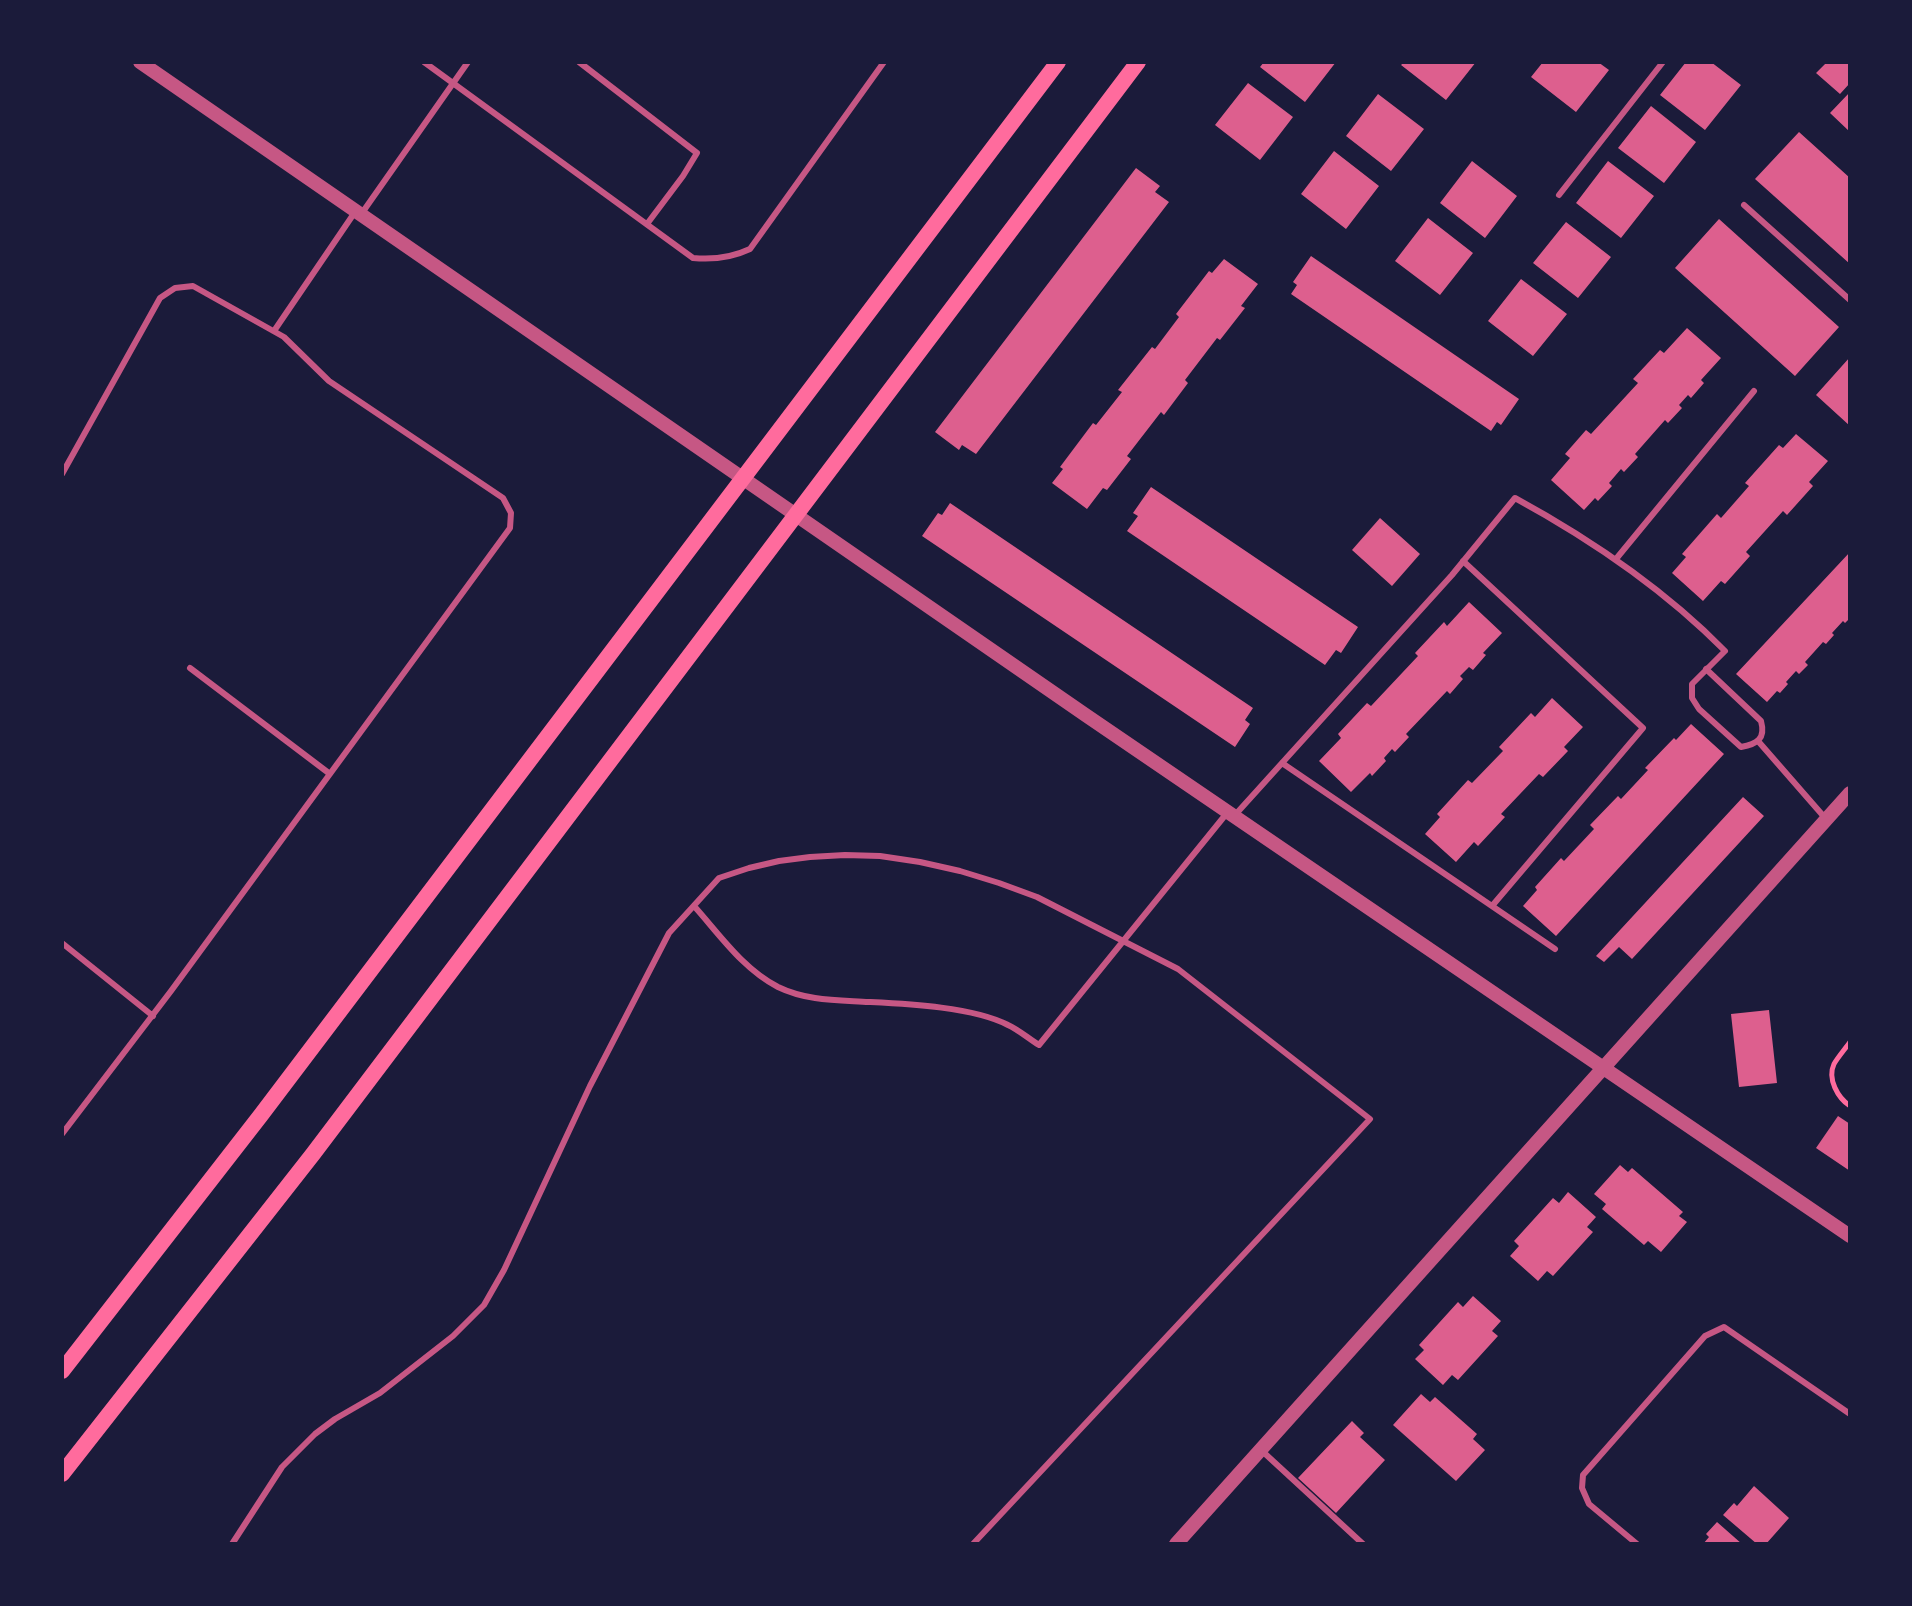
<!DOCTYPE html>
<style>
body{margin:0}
#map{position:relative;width:1912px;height:1606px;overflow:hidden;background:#1b1b3a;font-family:Arial,sans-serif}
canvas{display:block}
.frame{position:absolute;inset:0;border:64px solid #1b1b3a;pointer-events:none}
</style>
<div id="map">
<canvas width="1912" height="1606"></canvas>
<div class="frame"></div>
</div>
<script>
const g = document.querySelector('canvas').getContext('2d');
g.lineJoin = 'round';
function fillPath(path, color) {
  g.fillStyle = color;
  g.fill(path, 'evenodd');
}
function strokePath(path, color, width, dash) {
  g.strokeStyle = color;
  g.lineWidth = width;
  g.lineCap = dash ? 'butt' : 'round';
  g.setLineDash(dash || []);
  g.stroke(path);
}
fillPath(new Path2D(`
 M 1264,62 L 1336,62 L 1305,102 L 1260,67 Z
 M 1404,62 L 1476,62 L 1446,100 L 1401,65 Z
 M 1543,62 L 1598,62 L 1609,70 L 1576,112 L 1531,77 Z
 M 1686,62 L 1711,62 L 1741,85 L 1705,130 L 1660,95 Z
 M 1827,62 L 1850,62 L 1850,83 L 1840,94 L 1816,73 Z
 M 1248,83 L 1293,117 L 1260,160 L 1215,125 Z
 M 1850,92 L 1850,132 L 1830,113 Z
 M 1378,94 L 1424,129 L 1391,171 L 1346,136 Z
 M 1651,106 L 1696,142 L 1664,183 L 1618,148 Z
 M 1799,132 L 1850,178 L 1850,264 L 1755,179 Z
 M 1334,151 L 1379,186 L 1346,229 L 1301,194 Z
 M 1472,161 L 1517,196 L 1485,238 L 1440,203 Z
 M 1608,161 L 1654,196 L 1621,238 L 1576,203 Z
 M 1136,168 L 1160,186 L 1155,192 L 1169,202 L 976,454 L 962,445 L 959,450 L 935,432 Z
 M 1428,218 L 1473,253 L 1440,295 L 1395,261 Z
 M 1719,219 L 1839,327 L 1795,376 L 1675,268 Z
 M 1566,222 L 1611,257 L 1578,298 L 1533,263 Z
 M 1311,256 L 1519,399 L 1501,425 L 1497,422 L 1491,431 L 1291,294 L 1297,285 L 1293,282 Z
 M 1224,259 L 1258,284 L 1241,306 L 1245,308 L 1220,340 L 1217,338 L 1185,380 L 1188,383 L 1164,415 L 1161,412 L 1127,456 L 1131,459 L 1107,490 L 1103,488 L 1087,509 L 1052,483 L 1063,469 L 1060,467 L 1093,423 L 1096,425 L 1122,392 L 1118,390 L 1152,347 L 1155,349 L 1179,317 L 1176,314 L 1209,271 L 1212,273 Z
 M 1521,279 L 1567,314 L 1533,356 L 1488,321 Z
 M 1687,328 L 1721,358 L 1701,380 L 1704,383 L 1691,398 L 1688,395 L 1679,405 L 1682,408 L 1668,423 L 1665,420 L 1635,454 L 1638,457 L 1624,472 L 1621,469 L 1609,483 L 1612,486 L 1598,501 L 1595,498 L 1584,510 L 1551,480 L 1570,458 L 1565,454 L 1586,430 L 1591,434 L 1638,383 L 1633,379 L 1660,350 L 1664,353 Z
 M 1850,357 L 1850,426 L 1816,395 Z
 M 1796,434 L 1828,461 L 1809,482 L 1813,486 L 1787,515 L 1783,511 L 1746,552 L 1750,556 L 1725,584 L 1721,581 L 1703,601 L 1672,573 L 1686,557 L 1682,554 L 1717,514 L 1721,518 L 1749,486 L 1745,483 L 1779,445 L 1783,448 Z
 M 1151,487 L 1358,627 L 1341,653 L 1336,650 L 1325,665 L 1127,531 L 1138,516 L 1133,513 Z
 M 950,503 L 1253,708 L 1245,720 L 1250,724 L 1235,747 L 922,536 L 938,513 L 942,515 Z
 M 1380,518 L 1420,554 L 1392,586 L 1352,550 Z
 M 1850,552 L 1850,618 L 1845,623 L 1843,621 L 1832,633 L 1834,635 L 1826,644 L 1823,642 L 1805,662 L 1808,665 L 1799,674 L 1796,671 L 1786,682 L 1788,684 L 1780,693 L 1777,691 L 1767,702 L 1736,674 Z
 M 1469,602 L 1502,633 L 1483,653 L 1486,655 L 1473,670 L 1469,667 L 1460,676 L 1463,679 L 1450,694 L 1447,691 L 1406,734 L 1409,737 L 1395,752 L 1392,749 L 1384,758 L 1386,761 L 1372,776 L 1370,773 L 1351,792 L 1319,761 L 1341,738 L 1338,734 L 1367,703 L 1371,706 L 1418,656 L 1415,653 L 1444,622 L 1447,626 Z
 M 1552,698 L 1583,727 L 1564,747 L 1568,751 L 1543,777 L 1539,774 L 1501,814 L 1505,817 L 1478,846 L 1474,842 L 1456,862 L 1425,834 L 1440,817 L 1437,814 L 1468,780 L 1472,783 L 1503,751 L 1499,747 L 1531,713 L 1535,717 Z
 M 1691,724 L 1724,754 L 1556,936 L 1523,906 L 1537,890 L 1535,887 L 1561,858 L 1564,861 L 1594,829 L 1590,825 L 1618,796 L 1621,799 L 1648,770 L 1645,768 L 1674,738 L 1676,740 Z
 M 1743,797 L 1764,816 L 1632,959 L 1619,947 L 1604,962 L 1596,956 Z
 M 1769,1010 L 1777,1083 L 1739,1087 L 1731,1014 Z
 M 1838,1116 L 1850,1124 L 1850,1171 L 1816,1148 Z
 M 1620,1165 L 1628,1172 L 1632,1168 L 1683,1212 L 1679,1216 L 1687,1222 L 1661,1252 L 1648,1241 L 1644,1245 L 1602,1209 L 1606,1204 L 1594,1194 Z
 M 1568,1192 L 1596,1217 L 1587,1227 L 1593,1232 L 1553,1276 L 1547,1271 L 1538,1281 L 1510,1256 L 1519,1246 L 1514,1241 L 1553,1198 L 1559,1203 Z
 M 1473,1296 L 1501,1321 L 1492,1331 L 1498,1336 L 1458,1380 L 1452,1375 L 1443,1385 L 1415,1359 L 1424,1350 L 1419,1345 L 1458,1302 L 1463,1307 Z
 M 1421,1394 L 1430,1402 L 1435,1397 L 1477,1434 L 1473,1439 L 1485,1450 L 1456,1481 L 1393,1425 Z
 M 1352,1421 L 1364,1433 L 1360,1437 L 1385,1460 L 1336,1513 L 1298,1478 Z
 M 1754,1486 L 1789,1518 L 1766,1544 L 1757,1544 L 1723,1515 L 1734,1503 L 1737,1506 Z
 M 1717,1522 L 1742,1544 L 1703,1544 L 1709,1537 L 1706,1534 Z`), '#dd5f8e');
strokePath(new Path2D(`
 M 1850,1042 C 1845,1049 1838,1057 1834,1064 C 1827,1079 1838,1098 1850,1106`), '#ff6b9d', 5);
strokePath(new Path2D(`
 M 424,62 L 693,258 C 714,260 731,258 750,249 L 884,62
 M 579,62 L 697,153 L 683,176 L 647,224
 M 1559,195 L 1663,62
 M 1744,205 L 1850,300
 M 362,213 L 468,62
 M 274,331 L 355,212
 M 62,474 L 160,298 L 175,288 L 193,286 L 284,337 L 329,381 L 503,498 L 511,513 L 510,528 L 171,991 L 62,1134
 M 1616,559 L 1754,391
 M 1463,561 L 1643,728 L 1492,906
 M 190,668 L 330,774
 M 1758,741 L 1826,819
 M 1282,763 L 1555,949
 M 1235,815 L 1452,575 L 1515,498 C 1592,540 1663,588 1725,651 L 1692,684 L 1692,698 L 1699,709 L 1741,747 C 1757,744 1766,739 1761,721 L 1706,669
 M 694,906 C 720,935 743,969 778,987 C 807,1001 837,1000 869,1002 C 909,1004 973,1007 1008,1025 C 1019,1030 1029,1039 1039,1045 L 1227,813
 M 62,943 L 153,1016
 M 1261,1450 L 1363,1544
 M 232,1544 L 282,1467 L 315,1434 L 335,1419 L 380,1393 L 453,1336 L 484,1305 L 504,1270 L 590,1086 L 669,933 L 719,878 L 749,868 L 779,861 L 810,857 L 845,855 L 880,856 L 920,862 L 960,871 L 999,883 L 1037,897 L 1178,969 L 1370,1119 L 973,1544
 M 1637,1544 L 1589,1504 L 1582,1488 L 1583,1475 L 1705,1336 L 1724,1327 L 1850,1414`), '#c65784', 6);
strokePath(new Path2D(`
 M 140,62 L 1087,716 L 1850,1236
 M 1176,1544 L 1850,793`), '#c65784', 14);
strokePath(new Path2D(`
 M 62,1371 L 261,1115 L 1058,62
 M 62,1474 L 313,1154 L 1138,62`), '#ff6b9d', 16);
</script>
